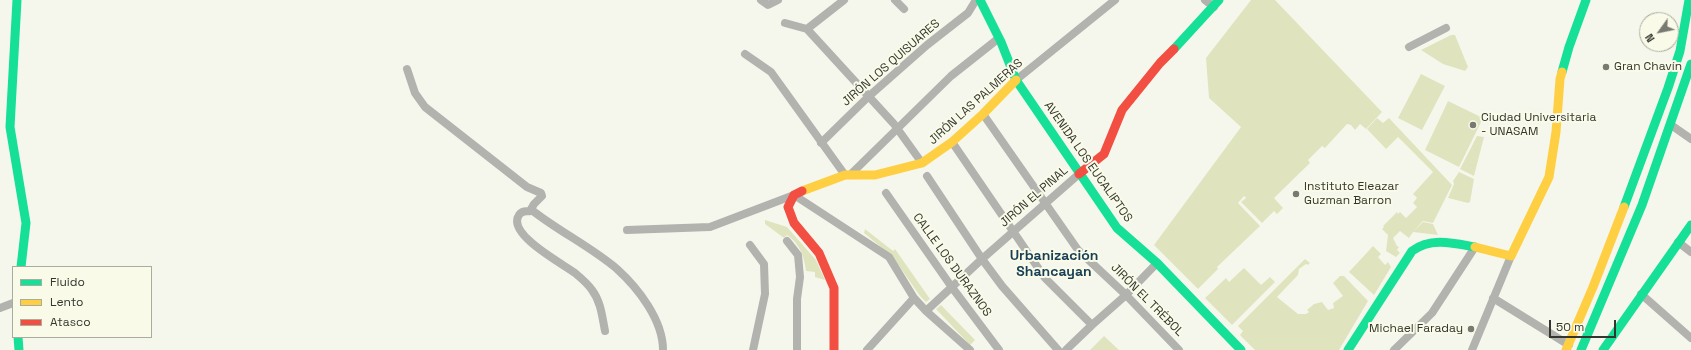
<!DOCTYPE html>
<meta charset="utf-8">
<style>
body{margin:0}
#map{position:relative;width:1691px;height:350px;overflow:hidden;background:#f6f7ec;font-family:"Space Grotesk",sans-serif}
canvas{display:block}
.legend{position:absolute;left:12px;top:266px;width:140px;height:72px;box-sizing:border-box;background:#f9fbe8;border:1px solid #aaac9e;margin:0;padding:5px 7px;list-style:none;font-size:12px;color:#34352e}
.legend li{display:flex;align-items:center;gap:8px;height:20px}
.legend b{width:20px;border:1px solid #aaac9e}
.north{position:absolute;left:1639px;top:12px;width:40px;height:40px;box-sizing:border-box;background:#f9fbe8;border:1px solid #aaac9e;border-radius:50%;rotate:237deg;font-size:11px;font-weight:700;line-height:16px;text-align:center;color:#34352e}
.north::after{content:'';display:block;margin:auto;width:14px;height:18px;background:#787970;clip-path:polygon(50% 0,100% 100%,50% 72%,0 100%)}
.scale{position:absolute;left:1549px;top:320px;width:67px;height:18px;box-sizing:border-box;border:2px solid #34352e;border-top:0;padding-left:5px;font-size:12px;line-height:14px;white-space:nowrap;color:#34352e;-webkit-text-stroke:3px #f9fbe8;paint-order:stroke}
</style>
<div id="map">
<canvas width="1691" height="350"></canvas>
<ul class="legend">
<li><b style="height:5px;background:#16e098"></b>Fluido</li>
<li><b style="height:5px;background:#ffcf43"></b>Lento</li>
<li><b style="height:5px;background:#f24e42"></b>Atasco</li>
</ul>
<div class="north">N</div>
<div class="scale">50 m</div>
</div>
<script>
const g = document.querySelector('canvas').getContext('2d');
g.lineJoin = 'round';
function fillPath(path, color) {
  g.fillStyle = color;
  g.fill(path, 'evenodd');
}
function strokePath(path, color, width, dash) {
  g.strokeStyle = color;
  g.lineWidth = width;
  g.lineCap = dash ? 'butt' : 'round';
  g.setLineDash(dash || []);
  g.stroke(path);
}
function drawText(font, color, halo, rows, align = 'center') {
  g.font = font + ' "Space Grotesk",sans-serif';
  g.lineWidth = 4;
  g.setLineDash([]);
  g.textBaseline = 'middle';
  g.strokeStyle = halo;
  g.fillStyle = color;
  for (const [text, x, y, turn = 0] of rows) {
    g.save();
    g.translate(x, y);
    g.rotate((+turn || 0) * Math.PI / 180);
    g.textAlign = isNaN(turn) ? turn : align;
    if (halo) g.strokeText(text, 0, 0);
    g.fillText(text, 0, 0);
    g.restore();
  }
}
fillPath(new Path2D(`
 M 1251,0 L 1275,0 L 1382,112 L 1366,129 L 1360,124 L 1355,130 L 1351,125 L 1347,124 L 1325,148 L 1322,146 L 1308,160 L 1310,163 L 1274,198 L 1283,208 L 1277,214 L 1274,211 L 1262,223 L 1241,202 L 1246,198 L 1244,196 L 1238,203 L 1260,226 L 1217,267 L 1218,269 L 1198,289 L 1154,245 L 1241,127 L 1209,98 L 1206,58 Z
 M 1451,35 L 1455,35 L 1468,67 L 1465,71 L 1443,64 L 1421,50 Z
 M 1421,74 L 1445,86 L 1422,130 L 1398,118 Z
 M 1448,101 L 1483,118 L 1459,167 L 1425,150 Z
 M 1377,118 L 1383,123 L 1389,118 L 1452,185 L 1433,223 L 1423,221 L 1413,232 L 1409,238 L 1400,231 L 1393,238 L 1397,246 L 1399,247 L 1397,250 L 1400,253 L 1396,257 L 1386,251 L 1388,235 L 1382,229 L 1384,227 L 1383,226 L 1397,212 L 1398,214 L 1400,212 L 1406,218 L 1417,207 L 1413,203 L 1417,198 L 1413,194 L 1433,172 L 1398,137 L 1386,149 L 1367,129 Z
 M 1477,136 L 1484,137 L 1474,176 L 1460,169 Z
 M 1459,172 L 1474,179 L 1470,202 L 1468,203 L 1448,198 L 1454,184 L 1453,181 Z
 M 765,220 L 787,227 L 816,260 L 825,280 L 815,277 L 815,272 L 806,271 C 804,256 800,244 787,235 L 784,238 L 765,224 Z
 M 1423,222 L 1433,224 L 1438,235 L 1413,232 Z
 M 865,229 L 893,251 L 895,249 L 930,299 L 926,302 L 920,296 L 893,257 L 864,233 Z
 M 1373,246 L 1381,254 L 1378,257 L 1385,265 L 1388,262 L 1391,267 L 1374,295 L 1349,272 Z
 M 1305,259 L 1310,263 L 1308,265 L 1306,264 L 1299,269 L 1298,275 L 1277,297 L 1298,314 L 1306,314 L 1309,312 L 1307,310 L 1314,304 L 1322,302 L 1328,310 L 1334,308 L 1333,303 L 1343,296 L 1333,283 L 1340,276 L 1344,276 L 1368,301 L 1339,350 L 1255,350 L 1240,335 L 1243,331 L 1238,326 Z
 M 1244,268 L 1261,285 L 1270,277 L 1275,282 L 1232,325 L 1205,298 L 1226,278 L 1229,282 Z
 M 941,305 L 975,340 L 970,345 L 936,309 Z
 M 1104,336 L 1119,350 L 1090,350 Z`), '#e0e4be');
strokePath(new Path2D(`
 M 761,0 L 768,5 L 778,0
 M 844,0 L 807,29 L 894,124 L 922,163
 M 895,0 L 904,9
 M 1205,0 L 1214,7
 M 785,23 L 807,29
 M 1409,47 L 1446,28
 M 745,54 L 771,72 L 845,175
 M 407,69 L 415,93 L 425,107 L 527,187 L 541,193 L 542,196 L 534,204 L 530,211
 M 1016,80 L 1115,0
 M 983,114 L 1078,250 L 1126,295 L 1179,350
 M 1671,125 L 1691,139
 M 952,142 L 1045,278 L 1092,325
 M 821,143 L 868,97 L 927,45 L 968,13 L 976,0
 M 850,175 L 951,76 L 999,38
 M 927,176 L 982,259 L 1002,286 L 1058,350
 M 886,193 L 951,286 L 999,350
 M 627,230 L 710,227 L 794,195 L 889,257 L 914,298 L 926,311 L 970,350
 M 787,241 L 798,255 L 800,277 L 797,299 L 797,350
 M 1678,242 L 1691,252
 M 750,245 L 764,264 L 765,294 L 753,350
 M 1641,294 L 1691,338
 M 1493,298 L 1569,345
 M 0,308 L 13,303
 M 926,311 L 982,259 L 1079,174
 M 605,331 C 602,316 601,302 592,290 C 588,284 581,278 575,273 C 563,264 506,234 519,215 C 522,210 528,211 533,211 C 560,232 591,247 617,269 C 638,288 663,320 663,350
 M 867,350 L 914,298
 M 1066,350 L 1092,325 L 1126,295 L 1157,263
 M 1394,350 L 1432,313 L 1475,247
 M 1472,350 L 1511,256`), '#b2b2af', 8);
strokePath(new Path2D(`
 M 17,0 L 10,127 L 26,223 L 21,267
 M 980,0 L 1001,42 L 1016,80 L 1117,228 L 1157,263 L 1241,350
 M 1174,49 L 1219,0
 M 1562,72 L 1569,47 L 1586,0
 M 1624,207 L 1668,88 L 1680,51 L 1689,0
 M 18,337 L 19,350
 M 1348,350 L 1412,251 C 1431,237 1453,243 1475,247
 M 1581,350 L 1642,205 L 1691,64
 M 1603,350 L 1691,225`), '#16e098', 9);
strokePath(new Path2D(`
 M 802,191 L 845,175 L 875,175 L 922,163 L 952,142 L 983,114 L 1016,80
 M 1475,247 L 1511,256 L 1549,177 L 1556,132 L 1560,79 L 1562,72
 M 1566,350 L 1593,287 L 1624,207`), '#ffcf43', 9);
strokePath(new Path2D(`
 M 1079,174 L 1104,154 L 1122,110 L 1160,63 L 1174,49
 M 802,191 L 794,195 L 788,207 L 794,223 L 819,253 L 834,288 L 834,350`), '#f24e42', 9);
for (const [x, y, r, color] of [
 [1606,67,4,"#787970"],
 [1473,125,4,"#787970"],
 [1296,194,4,"#787970"],
 [1471,329,4,"#787970"]
]) {
  const dot = new Path2D();
  dot.arc(x, y, r, 0, 2 * Math.PI);
  g.fillStyle = color;
  g.fill(dot);
  strokePath(dot, '#f9fbe8', 1.5);
}
drawText('12px', '#34352e', '#f9fbe8', [
 ["JIRÓN LOS QUISUARES",891,63,-41],
 ["JIRÓN LAS PALMERAS",976,102,-42],
 ["AVENIDA LOS EUCALIPTOS",1088,162,55],
 ["JIRÓN EL PINAL",1034,197,-41],
 ["CALLE LOS DURAZNOS",952,265,54],
 ["JIRÓN EL TRÉBOL",1147,300,45]
]);
drawText('12px', '#34352e', '#f9fbe8', [
 ["Gran Chavín",1614,67],
 ["Ciudad Universitaria",1481,118],
 ["- UNASAM",1481,132],
 ["Instituto Eleazar",1304,187],
 ["Guzman Barron",1304,201],
 ["Michael Faraday",1463,329,"right"]
], 'left');
drawText('bold 14px', '#183f56', '#f9fbe8', [
 ["Urbanización",1054,256],
 ["Shancayan",1054,272]
]);
</script>
